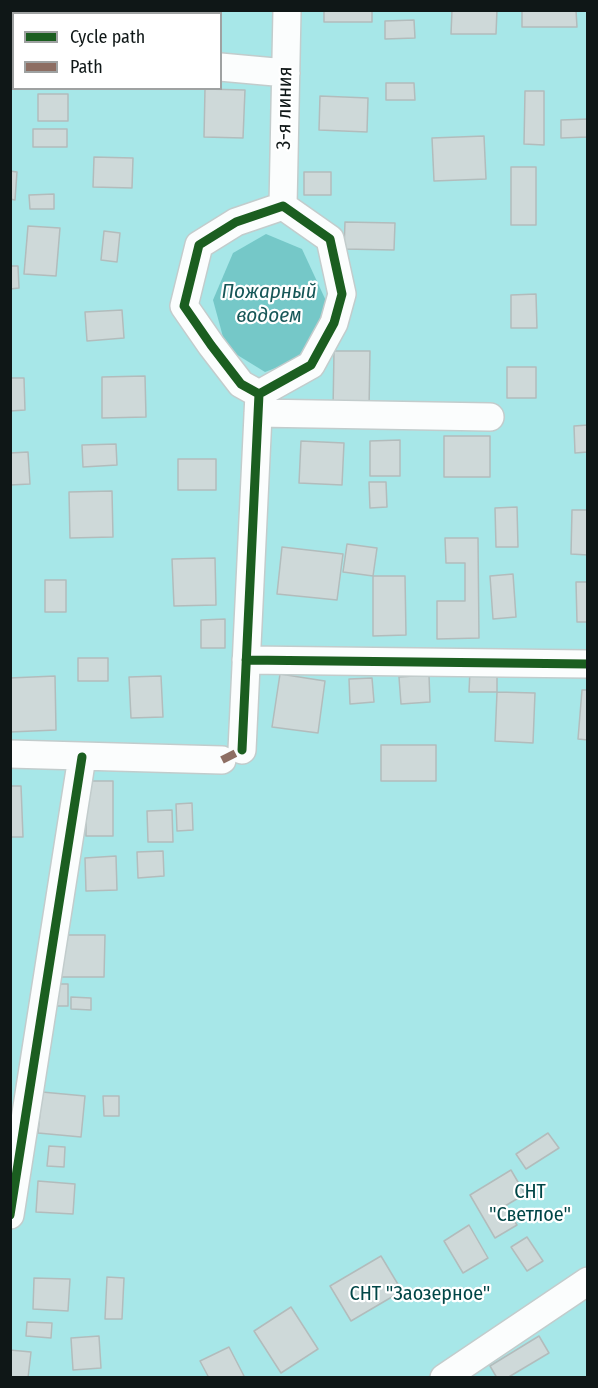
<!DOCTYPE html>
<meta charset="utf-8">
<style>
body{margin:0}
#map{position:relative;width:598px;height:1388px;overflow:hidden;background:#e6f3f3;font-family:"Fira Sans Condensed",sans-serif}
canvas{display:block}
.frame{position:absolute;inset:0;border:12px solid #0f1717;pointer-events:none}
.legend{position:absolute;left:12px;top:12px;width:210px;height:78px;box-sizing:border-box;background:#fff;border:2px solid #9fa2a2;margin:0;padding:8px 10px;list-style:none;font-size:18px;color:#0f1717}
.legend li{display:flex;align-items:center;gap:12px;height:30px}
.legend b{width:30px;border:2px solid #9fa2a2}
</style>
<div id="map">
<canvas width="598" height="1388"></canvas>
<div class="frame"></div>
<ul class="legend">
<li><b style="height:8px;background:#1b5e20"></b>Cycle path</li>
<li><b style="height:8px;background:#8d6e63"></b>Path</li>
</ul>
</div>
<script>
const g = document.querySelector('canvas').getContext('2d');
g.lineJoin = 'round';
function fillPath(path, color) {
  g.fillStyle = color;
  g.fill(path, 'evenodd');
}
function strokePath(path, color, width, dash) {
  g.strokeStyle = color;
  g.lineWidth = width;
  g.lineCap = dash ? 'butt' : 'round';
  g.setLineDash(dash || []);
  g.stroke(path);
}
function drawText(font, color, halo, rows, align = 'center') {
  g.font = font + ' "Fira Sans Condensed",sans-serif';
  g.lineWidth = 4.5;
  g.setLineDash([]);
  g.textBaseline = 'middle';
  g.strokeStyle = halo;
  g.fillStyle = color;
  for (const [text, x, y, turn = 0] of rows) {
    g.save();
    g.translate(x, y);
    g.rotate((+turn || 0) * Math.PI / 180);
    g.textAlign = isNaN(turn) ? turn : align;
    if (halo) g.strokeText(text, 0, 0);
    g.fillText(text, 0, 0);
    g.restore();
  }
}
fillPath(new Path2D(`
 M 10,11 L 587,11 L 587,1377 L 11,1377 ZM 14,14 L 220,14 L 220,88 L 14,88 Z`), '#a7e7e8');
fillPath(new Path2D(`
 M 266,234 L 302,249 L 327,303 L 307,356 L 265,372 L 226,348 L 213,300 L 233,253 Z`), '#75c8c8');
const building = new Path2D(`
 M 97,10 L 137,10 L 137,14 L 97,14 Z
 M 176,10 L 215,10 L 215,14 L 176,14 Z
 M 324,10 L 372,10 L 372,22 L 324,22 Z
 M 452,10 L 497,10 L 496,34 L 451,34 Z
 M 522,10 L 576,10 L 577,27 L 522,27 Z
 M 414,20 L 415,38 L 385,39 L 385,21 Z
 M 386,83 L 414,83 L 415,100 L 386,100 Z
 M 205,89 L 245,90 L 243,138 L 204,137 Z
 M 525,91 L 544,91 L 544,145 L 524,144 Z
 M 38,94 L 68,94 L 68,121 L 38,121 Z
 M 320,96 L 368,98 L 367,132 L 319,130 Z
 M 588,119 L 588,137 L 561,138 L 561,120 Z
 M 33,129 L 67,129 L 67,147 L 33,147 Z
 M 484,136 L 486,179 L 434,181 L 432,138 Z
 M 94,157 L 133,158 L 132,188 L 93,187 Z
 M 511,167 L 536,167 L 536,225 L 511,225 Z
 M 10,171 L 17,172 L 15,200 L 10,199 Z
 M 304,172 L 331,172 L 331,195 L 304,195 Z
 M 54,194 L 54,209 L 30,209 L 29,195 Z
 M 345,222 L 395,223 L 394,250 L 344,249 Z
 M 28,226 L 60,228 L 56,276 L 24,274 Z
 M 104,231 L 120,233 L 117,262 L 101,260 Z
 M 10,266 L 18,266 L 19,288 L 10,289 Z
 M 536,294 L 537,328 L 511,328 L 511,295 Z
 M 122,310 L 124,338 L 87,341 L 85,312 Z
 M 334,351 L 370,351 L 369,410 L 333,410 Z
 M 507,367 L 536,367 L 536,398 L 507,398 Z
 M 145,376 L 146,417 L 102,418 L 102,377 Z
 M 10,378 L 24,378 L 25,410 L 10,411 Z
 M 588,425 L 588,452 L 575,453 L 574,426 Z
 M 444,436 L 490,436 L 490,477 L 444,477 Z
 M 400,440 L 400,476 L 370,476 L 370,441 Z
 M 301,441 L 344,443 L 342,485 L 299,483 Z
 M 116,444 L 117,465 L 83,467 L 82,445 Z
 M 28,452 L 30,484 L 10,485 L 10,453 Z
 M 178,459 L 216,459 L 216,490 L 178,490 Z
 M 369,482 L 386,482 L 387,507 L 370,508 Z
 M 112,491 L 113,537 L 70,538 L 69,492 Z
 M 517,507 L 518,547 L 496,547 L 495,508 Z
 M 572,510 L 588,510 L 588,555 L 571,554 Z
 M 445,538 L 478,538 L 479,638 L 437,639 L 437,601 L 465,601 L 465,563 L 446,563 Z
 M 347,544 L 377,548 L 373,576 L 343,572 Z
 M 282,547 L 343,554 L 337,600 L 277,594 Z
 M 215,558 L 216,605 L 174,606 L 172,559 Z
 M 513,574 L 516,617 L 493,619 L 490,576 Z
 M 373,576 L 405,576 L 406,635 L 373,636 Z
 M 45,580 L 66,580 L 66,612 L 45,612 Z
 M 576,582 L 588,582 L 588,622 L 577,622 Z
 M 225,619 L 225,648 L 201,648 L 201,620 Z
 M 78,658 L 108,658 L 108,681 L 78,681 Z
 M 470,670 L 497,670 L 497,692 L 469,692 Z
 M 280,674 L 325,681 L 318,733 L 272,727 Z
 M 429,675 L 430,702 L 401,704 L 399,677 Z
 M 55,676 L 56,730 L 10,732 L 10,678 Z
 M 161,676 L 163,717 L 131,718 L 129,677 Z
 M 372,678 L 374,702 L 350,704 L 349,679 Z
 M 582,690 L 588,690 L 588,740 L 578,739 Z
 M 497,692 L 535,693 L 533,743 L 495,741 Z
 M 381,745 L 436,745 L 436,781 L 381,781 Z
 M 86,781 L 113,781 L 113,836 L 86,836 Z
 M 10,786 L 21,786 L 23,837 L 10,837 Z
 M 192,803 L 193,830 L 177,831 L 176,804 Z
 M 172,810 L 173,842 L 148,842 L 147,811 Z
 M 163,851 L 164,876 L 138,878 L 137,852 Z
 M 116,856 L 117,890 L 86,891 L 85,858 Z
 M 60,935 L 105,935 L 104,977 L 60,977 Z
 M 52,984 L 68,984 L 68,1006 L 53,1006 Z
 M 71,997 L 91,998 L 91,1010 L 71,1009 Z
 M 42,1092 L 85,1096 L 81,1137 L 38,1133 Z
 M 103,1096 L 119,1096 L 119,1116 L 104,1116 Z
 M 548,1133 L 559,1148 L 526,1169 L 516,1154 Z
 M 49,1146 L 65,1147 L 64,1167 L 47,1166 Z
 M 511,1170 L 525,1194 L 505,1206 L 517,1225 L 495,1238 L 470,1195 Z
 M 38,1181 L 75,1184 L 73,1214 L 36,1212 Z
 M 469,1225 L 488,1258 L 463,1273 L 444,1241 Z
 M 527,1237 L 543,1261 L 527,1271 L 511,1247 Z
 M 381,1256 L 402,1291 L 351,1321 L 330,1286 Z
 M 107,1277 L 124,1278 L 122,1319 L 105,1319 Z
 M 34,1278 L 70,1279 L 68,1311 L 33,1309 Z
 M 291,1307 L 318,1349 L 281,1373 L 254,1331 Z
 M 27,1322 L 52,1323 L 51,1338 L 26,1336 Z
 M 99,1336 L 101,1368 L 73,1370 L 71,1338 Z
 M 539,1336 L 549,1353 L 507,1378 L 497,1378 L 490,1366 Z
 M 229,1347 L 244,1376 L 240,1378 L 209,1378 L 200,1361 Z
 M 10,1350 L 31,1352 L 28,1378 L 10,1378 Z`);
fillPath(building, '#ced9d9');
strokePath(building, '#b2bcbc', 1.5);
const street = new Path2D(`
 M 220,67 L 286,73
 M 283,206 L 330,239 L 342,294 L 334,323 L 311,365 L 259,394 L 241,384 L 211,345 L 184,306 L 199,245 L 236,222 Z
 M 283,206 L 287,10
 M 258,413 L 490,417
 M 246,660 L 588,664
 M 242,750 L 259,394
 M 10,754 L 222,760
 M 10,1215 L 82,757
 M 444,1378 L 588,1281`);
strokePath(street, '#c2cccc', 30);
strokePath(street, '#fbfdfd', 27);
strokePath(new Path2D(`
 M 222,760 L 242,750`), '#8d6e63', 8, [15, 8]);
strokePath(new Path2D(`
 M 283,206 L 330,239 L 342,294 L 334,323 L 311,365 L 259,394 L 241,384 L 211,345 L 184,306 L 199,245 L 236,222 Z
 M 246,660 L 588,664
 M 242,750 L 259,394
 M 10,1215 L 82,757`), '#1b5e20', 9);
drawText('20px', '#0f1717', '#fff', [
 ["3-я линия",285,108,-89]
]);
drawText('20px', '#004647', '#fff', [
 ["СНТ",530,1192],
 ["\"Светлое\"",530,1215],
 ["СНТ \"Заозерное\"",420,1294]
]);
drawText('italic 21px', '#175758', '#fff', [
 ["Пожарный",269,292],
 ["водоем",269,316]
]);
</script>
